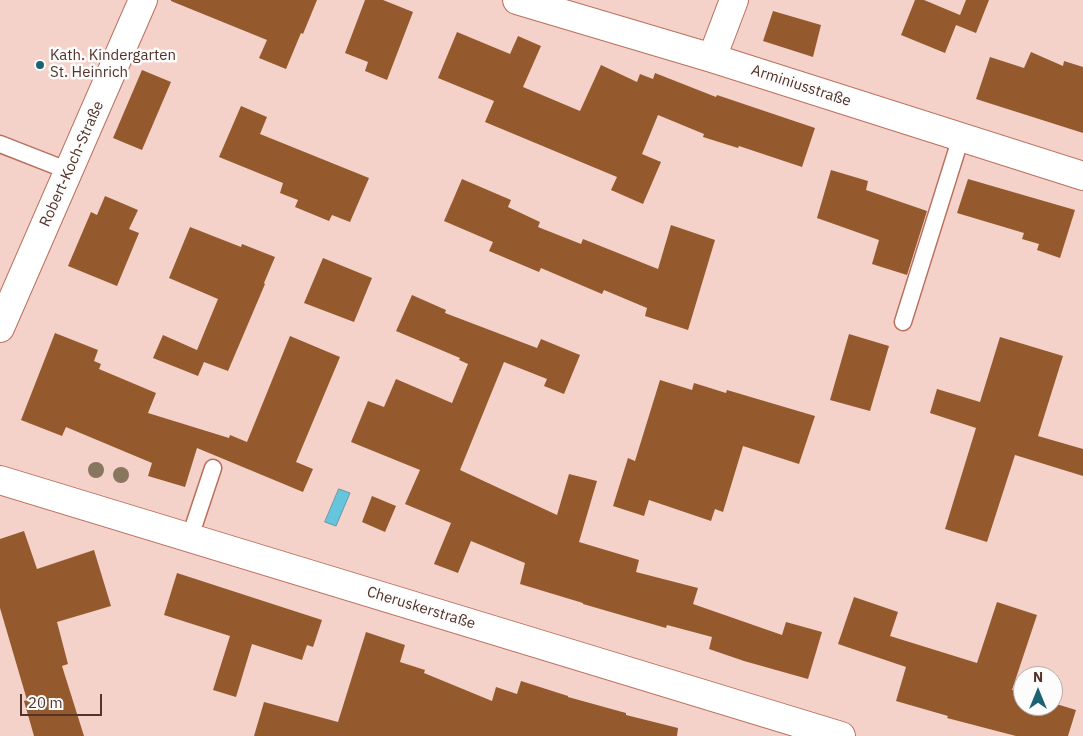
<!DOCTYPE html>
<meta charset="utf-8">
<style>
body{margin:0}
#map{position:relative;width:1083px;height:736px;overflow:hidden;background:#f4d2c9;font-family:"IBM Plex Sans",sans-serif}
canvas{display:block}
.north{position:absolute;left:1013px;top:666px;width:50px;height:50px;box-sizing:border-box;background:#fcfcfc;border:1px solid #b8aca8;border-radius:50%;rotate:0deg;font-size:14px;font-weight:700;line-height:20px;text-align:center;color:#53332a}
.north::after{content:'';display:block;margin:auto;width:18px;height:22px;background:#1b6372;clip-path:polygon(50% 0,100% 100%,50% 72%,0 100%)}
.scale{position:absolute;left:20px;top:694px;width:82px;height:22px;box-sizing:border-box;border:2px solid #53332a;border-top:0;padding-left:6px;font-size:15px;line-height:18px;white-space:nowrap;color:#53332a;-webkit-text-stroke:4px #fcfcfc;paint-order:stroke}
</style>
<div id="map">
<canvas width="1083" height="736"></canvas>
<div class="north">N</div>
<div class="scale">20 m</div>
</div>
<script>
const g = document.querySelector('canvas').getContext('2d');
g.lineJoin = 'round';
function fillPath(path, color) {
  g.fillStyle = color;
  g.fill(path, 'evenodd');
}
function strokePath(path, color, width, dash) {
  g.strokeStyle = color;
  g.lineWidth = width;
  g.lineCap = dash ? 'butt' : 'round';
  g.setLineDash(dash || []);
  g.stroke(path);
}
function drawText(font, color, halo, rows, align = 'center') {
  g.font = font + ' "IBM Plex Sans",sans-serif';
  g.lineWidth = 5;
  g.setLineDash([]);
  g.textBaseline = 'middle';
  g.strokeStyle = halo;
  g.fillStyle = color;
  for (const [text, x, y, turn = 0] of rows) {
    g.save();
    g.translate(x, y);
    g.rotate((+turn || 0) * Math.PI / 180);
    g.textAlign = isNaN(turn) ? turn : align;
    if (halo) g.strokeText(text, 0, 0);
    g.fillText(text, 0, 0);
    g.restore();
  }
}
const water = new Path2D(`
 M 339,489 L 350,493 L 336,526 L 325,522 Z`);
fillPath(water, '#64c5dc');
strokePath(water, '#5f99a7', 1);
fillPath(new Path2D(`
 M 171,0 L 317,0 L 303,34 L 301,33 L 286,69 L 259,58 L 267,40 L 171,1 Z
 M 365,0 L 383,0 L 413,12 L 387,80 L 365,71 L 368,62 L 345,53 Z
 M 915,0 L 924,0 L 960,15 L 966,0 L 989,0 L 976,33 L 956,25 L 945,53 L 901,35 Z
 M 773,11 L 821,25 L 813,57 L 763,41 Z
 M 457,32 L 510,54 L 518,36 L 541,46 L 523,87 L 580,111 L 601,65 L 637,82 L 640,74 L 653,79 L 655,73 L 716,97 L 717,95 L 815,128 L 802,167 L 739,146 L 738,148 L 703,137 L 704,134 L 658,115 L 642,154 L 661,162 L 643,204 L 611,190 L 617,177 L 485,122 L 494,101 L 438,78 Z
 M 1031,52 L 1063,66 L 1064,61 L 1083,67 L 1083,133 L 976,99 L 990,57 L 1024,68 Z
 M 142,70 L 171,82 L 142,150 L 113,138 Z
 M 241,106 L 267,117 L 260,134 L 369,178 L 350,222 L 332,215 L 329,221 L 295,207 L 298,200 L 280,193 L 283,183 L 219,157 Z
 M 831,170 L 868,181 L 866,190 L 927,211 L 907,275 L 872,264 L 879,240 L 817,218 Z
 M 462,179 L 511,200 L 508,207 L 540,222 L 538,227 L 581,244 L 583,239 L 658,269 L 671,225 L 715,240 L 688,330 L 645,316 L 647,308 L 604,290 L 602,294 L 541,268 L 539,272 L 489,251 L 493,242 L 444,221 Z
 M 968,179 L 1075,210 L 1060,258 L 1037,250 L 1039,244 L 1022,239 L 1024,233 L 957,213 Z
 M 105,196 L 138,210 L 129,229 L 139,233 L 117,286 L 68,266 L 91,212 L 97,215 Z
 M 190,227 L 241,247 L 242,244 L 275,257 L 264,283 L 265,284 L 228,371 L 204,362 L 198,376 L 153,358 L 163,335 L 197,350 L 218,299 L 169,278 Z
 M 323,258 L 372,278 L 354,322 L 304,303 Z
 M 412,295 L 446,310 L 445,313 L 537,348 L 541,339 L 580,355 L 564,394 L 544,386 L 547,379 L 504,362 L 460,470 L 557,515 L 569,474 L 597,481 L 579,542 L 639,560 L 636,572 L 698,588 L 693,604 L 782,635 L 786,622 L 822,632 L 808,679 L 744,661 L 709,649 L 712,637 L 667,625 L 666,628 L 583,604 L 583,603 L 520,584 L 525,563 L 471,541 L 458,573 L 434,564 L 451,523 L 405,504 L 420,470 L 351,442 L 368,401 L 384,407 L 396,379 L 452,403 L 468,364 L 459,360 L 460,358 L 396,331 Z
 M 55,333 L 98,350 L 94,361 L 101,364 L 99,369 L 156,393 L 148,413 L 229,438 L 230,435 L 247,442 L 290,336 L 340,357 L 296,462 L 313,469 L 303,492 L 197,448 L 185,487 L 148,476 L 152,463 L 66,427 L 62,436 L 21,420 Z
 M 849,334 L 889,346 L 870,411 L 830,400 Z
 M 1000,337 L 1063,356 L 1038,436 L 1083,449 L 1083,476 L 1015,455 L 987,542 L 945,529 L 976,428 L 930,413 L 937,389 L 980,402 Z
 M 660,380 L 692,390 L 694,383 L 726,393 L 727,390 L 815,416 L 799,464 L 743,446 L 723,512 L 715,509 L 711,521 L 649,500 L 644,516 L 613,506 L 628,458 L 635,461 Z
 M 372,496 L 396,506 L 385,532 L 362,522 Z
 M 24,531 L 37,569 L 94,550 L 111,606 L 57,622 L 68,664 L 62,666 L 84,736 L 34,736 L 24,701 L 27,700 L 0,608 L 0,539 Z
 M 177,573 L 322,620 L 313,647 L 307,645 L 302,660 L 252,644 L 236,697 L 213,690 L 230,636 L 164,615 Z
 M 854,597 L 898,612 L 890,636 L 977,663 L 997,602 L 1037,615 L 1012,690 L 1023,693 L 1023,706 L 1053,706 L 1053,703 L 1076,710 L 1068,736 L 1016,736 L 947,718 L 948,716 L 896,701 L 906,667 L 838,644 Z
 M 366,632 L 405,645 L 400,662 L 425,670 L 424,673 L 492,701 L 496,687 L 517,694 L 521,681 L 568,696 L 568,697 L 626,713 L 626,715 L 678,728 L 677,736 L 254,736 L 264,702 L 338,722 Z`), '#945a2e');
const service = new Path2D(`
 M 0,144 L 69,171
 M 903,322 L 961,137
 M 190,537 L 213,468`);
const minor = new Path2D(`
 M 517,0 L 712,58 L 1083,176
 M 712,58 L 734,0
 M 0,328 L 143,0
 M 0,480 L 841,736`);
strokePath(service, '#b96f5c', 19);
strokePath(minor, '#b96f5c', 30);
strokePath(service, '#fff', 16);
strokePath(minor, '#fff', 28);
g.fillStyle = '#89765f';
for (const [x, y] of [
 [96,470],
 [121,475]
]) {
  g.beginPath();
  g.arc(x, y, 8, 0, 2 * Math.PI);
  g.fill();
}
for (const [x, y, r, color] of [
 [40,65,5,"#1b6372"]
]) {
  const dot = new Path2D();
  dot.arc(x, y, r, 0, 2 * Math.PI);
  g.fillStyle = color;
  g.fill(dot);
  strokePath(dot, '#fcfcfc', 2);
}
drawText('15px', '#53332a', '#fcfcfc', [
 ["Kath. Kindergarten",50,56],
 ["St. Heinrich",50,73]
], 'left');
drawText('15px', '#53332a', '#fcfcfc', [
 ["Arminiusstraße",801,86,18],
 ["Robert-Koch-Straße",72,164,-66],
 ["Cheruskerstraße",421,608,17]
]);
</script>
